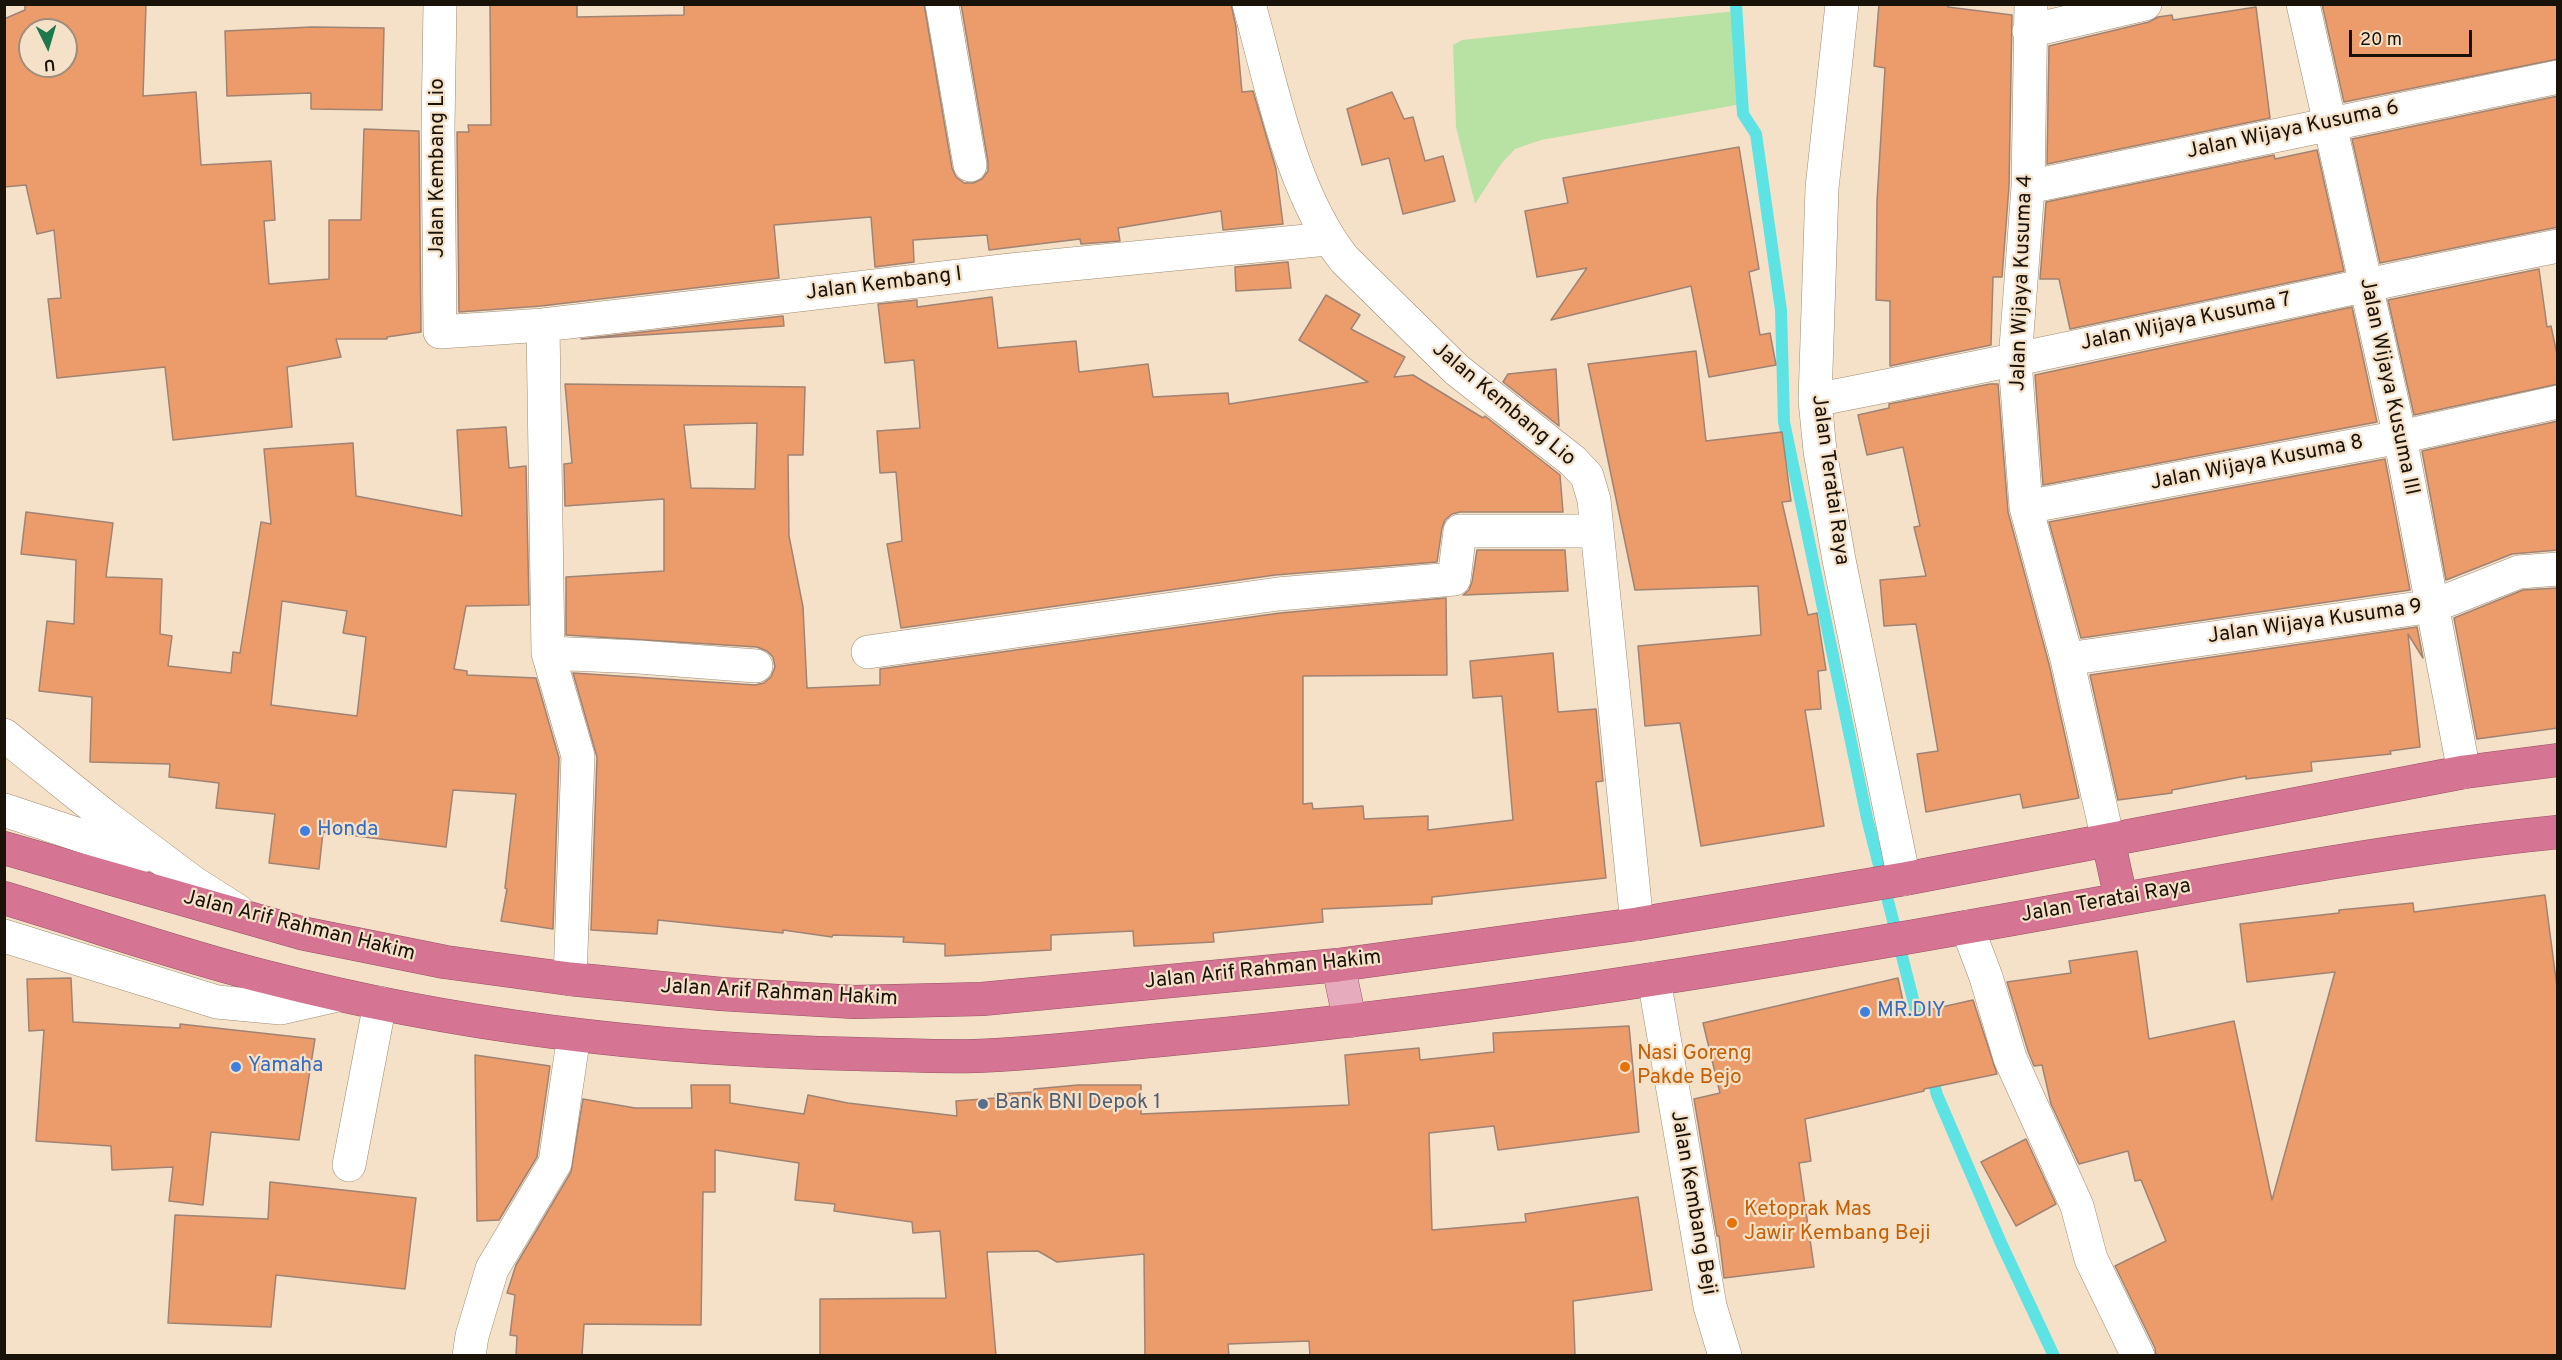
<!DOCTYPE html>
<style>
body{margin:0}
#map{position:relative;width:2562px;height:1360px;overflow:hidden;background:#f5e1c7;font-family:Overpass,sans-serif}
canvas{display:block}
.frame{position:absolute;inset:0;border:6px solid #191209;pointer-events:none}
.north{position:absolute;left:18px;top:18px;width:60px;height:60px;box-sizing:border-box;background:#f5e1c7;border:2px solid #9d8e7b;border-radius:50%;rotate:175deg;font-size:16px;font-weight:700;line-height:24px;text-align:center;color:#191209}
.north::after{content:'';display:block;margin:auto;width:21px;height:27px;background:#1c784d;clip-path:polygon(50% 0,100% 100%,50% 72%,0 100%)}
.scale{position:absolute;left:2349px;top:30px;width:123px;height:27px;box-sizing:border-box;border:3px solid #191209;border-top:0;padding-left:8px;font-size:18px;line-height:21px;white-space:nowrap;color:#191209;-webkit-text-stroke:4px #f5e1c7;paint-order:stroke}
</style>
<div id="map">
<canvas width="2562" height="1360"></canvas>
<div class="frame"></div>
<div class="north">U</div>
<div class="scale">20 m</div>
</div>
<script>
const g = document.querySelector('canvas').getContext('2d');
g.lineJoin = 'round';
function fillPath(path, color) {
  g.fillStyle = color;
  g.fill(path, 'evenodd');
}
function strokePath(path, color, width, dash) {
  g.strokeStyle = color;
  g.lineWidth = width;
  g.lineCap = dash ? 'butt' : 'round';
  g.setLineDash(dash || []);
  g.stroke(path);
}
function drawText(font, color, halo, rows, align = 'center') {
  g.font = font + ' Overpass,sans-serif';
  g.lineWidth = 4.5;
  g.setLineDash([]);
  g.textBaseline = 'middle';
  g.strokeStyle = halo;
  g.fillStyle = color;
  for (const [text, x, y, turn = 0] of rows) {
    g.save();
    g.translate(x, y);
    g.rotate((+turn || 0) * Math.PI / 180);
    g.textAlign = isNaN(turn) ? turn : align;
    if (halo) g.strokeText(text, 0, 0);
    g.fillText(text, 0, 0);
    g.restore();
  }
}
fillPath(new Path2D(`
 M 1736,11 L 1742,104 L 1541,140 L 1515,149 L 1501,164 L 1475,204 L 1456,127 L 1453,45 L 1462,40 Z`), '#b8e2a4');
strokePath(new Path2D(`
 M 1736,4 L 1743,114 L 1756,134 L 1781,310 L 1784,422 L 1867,818 L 1920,1027
 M 1931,1072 L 1937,1095 L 2001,1243 L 2054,1356`), '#5de3e4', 12);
const building = new Path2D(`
 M 25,4 L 146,4 L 143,96 L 196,92 L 201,165 L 271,161 L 275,220 L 264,221 L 269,284 L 329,279 L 329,220 L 361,220 L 364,129 L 419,131 L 421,332 L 387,337 L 387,339 L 336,339 L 341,357 L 287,367 L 292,427 L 173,440 L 165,367 L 57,378 L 48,299 L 61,298 L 54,230 L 37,234 L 26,185 L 4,187 L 4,19 L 25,10 ZM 30,30 L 66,30 L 66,66 L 30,66 Z
 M 490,4 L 577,4 L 577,17 L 684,15 L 684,4 L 924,4 L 952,168 L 956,177 L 964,183 L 973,183 L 982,179 L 988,171 L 988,162 L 961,4 L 1231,4 L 1236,27 L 1242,92 L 1253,91 L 1276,169 L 1283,224 L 1223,230 L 1221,211 L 1118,228 L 1120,241 L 1081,244 L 1080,239 L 989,250 L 987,235 L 913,240 L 914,262 L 875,267 L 871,217 L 774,225 L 779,278 L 541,306 L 459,312 L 457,132 L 469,132 L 468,125 L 491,125 Z
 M 1879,4 L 1948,4 L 1948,7 L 2012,15 L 2009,186 L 2002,277 L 1993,277 L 1991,345 L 1890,366 L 1890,301 L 1876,300 L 1877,201 L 1885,68 L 1874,66 Z
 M 2322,4 L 2558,4 L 2558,59 L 2344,102 Z
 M 2256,7 L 2270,118 L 2047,164 L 2049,46 L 2149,22 L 2158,17 L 2172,15 L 2173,20 Z
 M 312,27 L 384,28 L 382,110 L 311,109 L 311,93 L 227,96 L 225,31 Z
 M 1392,92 L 1404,119 L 1413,117 L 1425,161 L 1443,156 L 1455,201 L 1403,214 L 1389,158 L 1362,165 L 1347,109 Z
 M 2558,96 L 2558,227 L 2380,263 L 2352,139 Z
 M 1739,147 L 1759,269 L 1749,272 L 1760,335 L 1770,333 L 1776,365 L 1709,377 L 1691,286 L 1551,320 L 1587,268 L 1537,277 L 1525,211 L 1568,203 L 1563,178 Z
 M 2317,150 L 2344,271 L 2070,329 L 2059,279 L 2040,279 L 2046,202 L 2274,155 L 2275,159 Z
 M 1288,262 L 1291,288 L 1236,291 L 1235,267 Z
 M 2539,269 L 2547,327 L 2551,326 L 2558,359 L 2558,384 L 2414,415 L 2388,300 Z
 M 1326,295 L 1360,315 L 1351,329 L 1405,357 L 1394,377 L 1413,375 L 1483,418 L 1485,416 L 1560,475 L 1563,512 L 1460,512 L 1452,514 L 1445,520 L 1442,528 L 1437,562 L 1275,575 L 901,628 L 887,544 L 902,541 L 896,472 L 880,473 L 877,431 L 920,428 L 914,360 L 885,363 L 878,304 L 917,300 L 917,307 L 992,297 L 998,348 L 1076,341 L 1079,372 L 1148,364 L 1153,397 L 1228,393 L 1229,404 L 1368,382 L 1299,340 Z
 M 2352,307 L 2377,422 L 2043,485 L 2035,375 Z
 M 783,316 L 784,326 L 581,339 Z
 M 1696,351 L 1706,441 L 1782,432 L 1791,501 L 1782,502 L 1808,615 L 1817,613 L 1826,670 L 1818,671 L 1821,709 L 1805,710 L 1824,826 L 1701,846 L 1680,723 L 1645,726 L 1638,646 L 1761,635 L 1758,586 L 1635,590 L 1588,364 Z
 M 1556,369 L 1559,426 L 1503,382 L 1508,374 Z
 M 565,384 L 805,387 L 803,455 L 788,455 L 789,536 L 803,607 L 807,688 L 880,685 L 880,669 L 1280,613 L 1446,598 L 1447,675 L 1303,676 L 1303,804 L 1312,803 L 1313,809 L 1363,806 L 1364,819 L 1428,816 L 1428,830 L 1513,820 L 1502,696 L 1473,698 L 1470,661 L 1553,653 L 1558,712 L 1596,709 L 1603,781 L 1596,782 L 1606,878 L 1432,897 L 1432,904 L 1322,909 L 1323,922 L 1213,933 L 1214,942 L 1134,946 L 1133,931 L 1051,935 L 1051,950 L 945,956 L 945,944 L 903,942 L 904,937 L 833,935 L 832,937 L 783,930 L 783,933 L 658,920 L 657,934 L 591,930 L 597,757 L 573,673 L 755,685 L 764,683 L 771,677 L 775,667 L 773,657 L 767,651 L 757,647 L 566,635 L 566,577 L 664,571 L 664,499 L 565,506 L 564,464 L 572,463 ZM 757,423 L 755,489 L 691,488 L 684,425 Z
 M 1990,384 L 1998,384 L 2008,512 L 2049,664 L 2079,798 L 2023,808 L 2020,794 L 1926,812 L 1917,754 L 1938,751 L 1916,624 L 1884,626 L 1880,580 L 1926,576 L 1914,527 L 1920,526 L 1903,447 L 1867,455 L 1858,415 L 1889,408 L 1889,404 Z
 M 2558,421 L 2558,550 L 2512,554 L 2446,580 L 2422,451 Z
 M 506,427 L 509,468 L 526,466 L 529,605 L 466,606 L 454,669 L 467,671 L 467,675 L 536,678 L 559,758 L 553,929 L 501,921 L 507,889 L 505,888 L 516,794 L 453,790 L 446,847 L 323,832 L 319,869 L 269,863 L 275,814 L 216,808 L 219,783 L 169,777 L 170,764 L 90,762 L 92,697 L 39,691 L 47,621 L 74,624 L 76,560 L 21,554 L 26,512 L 113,523 L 106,577 L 162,579 L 160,634 L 172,636 L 168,666 L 231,673 L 233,652 L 240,653 L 261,522 L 271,524 L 264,449 L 353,443 L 356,496 L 462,516 L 457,430 ZM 282,601 L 347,611 L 343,633 L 366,637 L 357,716 L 271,705 Z
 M 2385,459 L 2410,590 L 2081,638 L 2049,522 Z
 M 1477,550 L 1565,550 L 1568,591 L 1463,595 L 1469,590 L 1472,582 Z
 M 2558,588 L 2558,728 L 2477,739 L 2454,618 L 2523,590 Z
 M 2417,627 L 2423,658 L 2408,634 L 2420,747 L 2390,751 L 2391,754 L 2311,762 L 2312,771 L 2246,779 L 2246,776 L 2172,790 L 2172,793 L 2118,800 L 2090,675 Z
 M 2545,895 L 2558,995 L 2558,1356 L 2156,1356 L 2155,1348 L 2115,1266 L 2166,1241 L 2141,1180 L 2135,1181 L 2128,1151 L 2079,1164 L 2051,1104 L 2042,1065 L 2034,1066 L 2028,1051 L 2007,982 L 2071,973 L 2069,961 L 2137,951 L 2149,1039 L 2234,1021 L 2272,1200 L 2335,972 L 2247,982 L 2240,924 L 2339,913 L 2339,910 L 2413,903 L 2414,912 Z
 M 71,978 L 73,1022 L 180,1028 L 180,1024 L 315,1039 L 299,1140 L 211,1132 L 203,1205 L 169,1201 L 173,1167 L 112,1170 L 111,1146 L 36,1141 L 44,1030 L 29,1031 L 27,979 Z
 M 1898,978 L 1906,1015 L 1973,1000 L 1997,1074 L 1924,1089 L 1924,1091 L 1805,1119 L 1811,1161 L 1799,1163 L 1814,1267 L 1724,1278 L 1719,1236 L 1717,1236 L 1694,1099 L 1720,1093 L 1703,1023 Z
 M 1629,1026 L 1639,1132 L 1498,1150 L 1494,1126 L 1429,1133 L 1432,1230 L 1526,1222 L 1525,1214 L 1638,1197 L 1652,1290 L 1573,1301 L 1575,1356 L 1310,1356 L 1309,1341 L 1228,1344 L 1229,1356 L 1145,1356 L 1144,1254 L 1057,1262 L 1038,1251 L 987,1252 L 996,1356 L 820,1356 L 820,1299 L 946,1298 L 940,1231 L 913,1233 L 912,1222 L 834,1211 L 835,1204 L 795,1200 L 799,1163 L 715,1150 L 715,1192 L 703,1192 L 701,1325 L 584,1324 L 582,1356 L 516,1356 L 517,1336 L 510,1335 L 515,1295 L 507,1293 L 516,1265 L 571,1172 L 583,1099 L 635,1108 L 692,1108 L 691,1085 L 730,1085 L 730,1103 L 804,1114 L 808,1095 L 848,1103 L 957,1116 L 956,1101 L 996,1098 L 995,1094 L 1034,1092 L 1034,1089 L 1078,1085 L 1141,1085 L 1141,1114 L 1349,1105 L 1345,1055 L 1419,1048 L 1420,1060 L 1494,1052 L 1493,1033 Z
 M 475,1055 L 550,1066 L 537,1157 L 499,1220 L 477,1221 Z
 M 2026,1139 L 2056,1204 L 2016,1226 L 1981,1162 Z
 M 270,1182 L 416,1198 L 405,1289 L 276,1275 L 271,1327 L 168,1323 L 175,1215 L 268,1219 Z`);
fillPath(building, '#ec9b6b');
strokePath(building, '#9f8374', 1.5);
const minor = new Path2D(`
 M 440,4 L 438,128 L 440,332 L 543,325 L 1011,270 L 1327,239
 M 942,4 L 970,165
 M 1249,4 C 1272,86 1291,192 1344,259 L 1457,370 L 1573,461 L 1587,476 L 1594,500 L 1637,924
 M 1842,4 L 1822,188 L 1815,400 L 1820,451 L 1839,560 L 1904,879
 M 2031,4 L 2028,187 L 2015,361 L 2026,507 L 2067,659 L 2108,840
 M 2303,4 L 2400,437 L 2464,772
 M 2029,31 L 2145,4
 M 2028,187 L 2558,77
 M 543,325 L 548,653 L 578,756 L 570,979
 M 1815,400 C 2063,352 2309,295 2558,246
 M 2026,507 L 2400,437 L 2558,402
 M 868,652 L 1278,594 L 1454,579 L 1460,531 L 1597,531
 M 548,653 L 639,657 L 756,666
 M 2067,659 L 2433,606 L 2519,572 L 2558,569
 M 4,735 L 106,817 L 194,883 L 238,911
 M 4,810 L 142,856
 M 1967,927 L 1986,977 L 2010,1058 L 2077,1206 L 2091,1259 L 2138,1356
 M 4,936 L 217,1002 L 281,1008 L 338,995
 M 1654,979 L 1710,1306 L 1725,1356
 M 349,1165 L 380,1003
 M 469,1356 L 472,1336 L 492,1269 L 555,1163 L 574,1035`);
const major = new Path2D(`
 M 1338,965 L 1350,1021`);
const highway = new Path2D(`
 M 2108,840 L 2121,899
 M 4,848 L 301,933 L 445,962 L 570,979 L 721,994 L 854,1002 L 982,999 L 1338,965 L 1637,924 L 1904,879 L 2464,772 L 2558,760
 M 4,898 C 91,924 178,955 266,977 C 459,1027 659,1050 858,1054 C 896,1055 936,1057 975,1056 C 1044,1054 1113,1044 1182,1038 C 1445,1014 1707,973 1967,927 C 2164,893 2359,852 2558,832`);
strokePath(minor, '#9e8c74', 34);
strokePath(major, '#935263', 34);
strokePath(highway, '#935263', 34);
strokePath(minor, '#fff', 33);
strokePath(major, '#e6acbe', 33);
strokePath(highway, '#d57593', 33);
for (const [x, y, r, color] of [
 [305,831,6,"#3f7fe0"],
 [1865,1012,6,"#3f7fe0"],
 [236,1067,6,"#3f7fe0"],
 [1625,1067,6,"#e8710a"],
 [983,1104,6,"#5c6f8a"],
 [1732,1223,6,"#e8710a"]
]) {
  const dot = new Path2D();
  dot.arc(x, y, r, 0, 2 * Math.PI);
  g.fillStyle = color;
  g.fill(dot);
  strokePath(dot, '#f5e1c7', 2);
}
drawText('21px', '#191209', '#f5e1c7', [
 ["Jalan Wijaya Kusuma 6",2293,131,-12],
 ["Jalan Kembang Lio",439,168,-90],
 ["Jalan Wijaya Kusuma 4",2023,283,-88],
 ["Jalan Kembang I",884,285,-7],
 ["Jalan Wijaya Kusuma 7",2186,323,-12],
 ["Jalan Wijaya Kusuma III",2388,387,78],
 ["Jalan Kembang Lio",1503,405,40],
 ["Jalan Wijaya Kusuma 8",2257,464,-11],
 ["Jalan Teratai Raya",1829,480,82],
 ["Jalan Wijaya Kusuma 9",2315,623,-8],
 ["Jalan Teratai Raya",2106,902,-10],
 ["Jalan Arif Rahman Hakim",299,927,14],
 ["Jalan Arif Rahman Hakim",1263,971,-6],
 ["Jalan Arif Rahman Hakim",779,994,3],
 ["Jalan Kembang Beji",1692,1203,80]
]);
drawText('21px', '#366cbe', '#f5e1c7', [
 ["Honda",317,831],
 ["MR.DIY",1877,1012],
 ["Yamaha",248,1067]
], 'left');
drawText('21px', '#c56008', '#f5e1c7', [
 ["Nasi Goreng",1637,1055],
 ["Pakde Bejo",1637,1079],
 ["Ketoprak Mas",1744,1211],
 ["Jawir Kembang Beji",1744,1235]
], 'left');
drawText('21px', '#4e5e75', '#f5e1c7', [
 ["Bank BNI Depok 1",995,1104]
], 'left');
</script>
